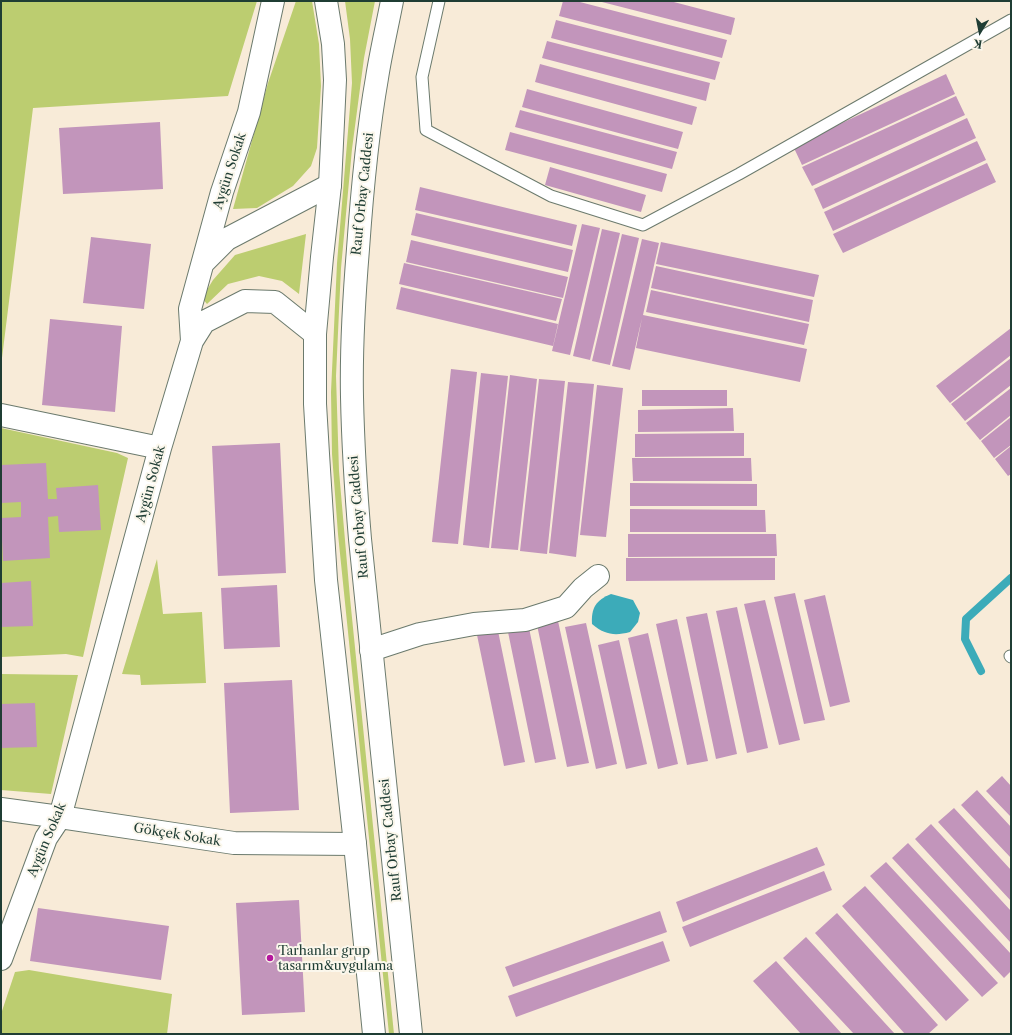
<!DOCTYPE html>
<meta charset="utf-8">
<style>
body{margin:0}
#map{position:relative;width:1012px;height:1035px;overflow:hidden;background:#f8ebd8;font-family:"Libre Caslon Text",serif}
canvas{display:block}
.frame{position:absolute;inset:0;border:2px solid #1f3d34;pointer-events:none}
.north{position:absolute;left:960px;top:12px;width:40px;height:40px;-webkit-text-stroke:3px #fbf7ec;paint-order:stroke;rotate:190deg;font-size:11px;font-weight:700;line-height:16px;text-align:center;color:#1f3d34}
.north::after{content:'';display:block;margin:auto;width:14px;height:18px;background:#1f3d34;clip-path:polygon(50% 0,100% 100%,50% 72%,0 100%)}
</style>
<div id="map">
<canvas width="1012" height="1035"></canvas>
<div class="frame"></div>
<div class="north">K</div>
</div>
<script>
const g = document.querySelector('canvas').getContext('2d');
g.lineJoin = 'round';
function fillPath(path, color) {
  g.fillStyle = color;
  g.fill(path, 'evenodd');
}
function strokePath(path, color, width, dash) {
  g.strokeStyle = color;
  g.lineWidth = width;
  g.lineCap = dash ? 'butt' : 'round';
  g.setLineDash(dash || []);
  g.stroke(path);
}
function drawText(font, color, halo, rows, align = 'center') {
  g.font = font + ' "Libre Caslon Text",serif';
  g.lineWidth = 4;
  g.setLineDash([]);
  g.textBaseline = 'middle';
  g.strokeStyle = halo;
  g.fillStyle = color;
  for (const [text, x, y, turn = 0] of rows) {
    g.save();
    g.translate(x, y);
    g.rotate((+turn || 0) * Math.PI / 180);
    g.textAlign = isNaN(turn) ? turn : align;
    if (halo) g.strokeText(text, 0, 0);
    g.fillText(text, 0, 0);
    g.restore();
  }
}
fillPath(new Path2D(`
 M 1,1 L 257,1 L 228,96 L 33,108 L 1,366 Z
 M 296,1 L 312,1 L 319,44 L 321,86 L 317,148 L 311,166 L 293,186 L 257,208 L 233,209 L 268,83 Z
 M 345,1 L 375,1 L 364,58 L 352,149 L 341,268 L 336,376 L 339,471 L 350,598 L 394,1034 L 389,1034 L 338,534 L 332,454 L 331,392 L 337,263 L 352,83 L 350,39 Z
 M 306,234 L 299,294 L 282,281 L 259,276 L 228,284 L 207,304 L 202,298 L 213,280 L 235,255 Z
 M 1,428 L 117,453 L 128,458 L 83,657 L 66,654 L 1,657 Z
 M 157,559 L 163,614 L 202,612 L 206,683 L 141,685 L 140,675 L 122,674 Z
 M 1,674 L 78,675 L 51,794 L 1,790 Z
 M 29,970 L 172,994 L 167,1034 L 1,1034 L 1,1014 L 15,972 Z`), '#bccd70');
fillPath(new Path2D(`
 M 611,594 L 633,600 L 640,613 L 638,622 L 630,632 C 615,636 605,635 592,624 C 591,608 596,600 611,594 Z`), '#3cabb9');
strokePath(new Path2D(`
 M 981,671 L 965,639 L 966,619 L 1011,578`), '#3cabb9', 8);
fillPath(new Path2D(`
 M 563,1 L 576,1 L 727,40 L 722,58 L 559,16 Z
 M 598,1 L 670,1 L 735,18 L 731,35 Z
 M 556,20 L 720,62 L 715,80 L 551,38 Z
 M 547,41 L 710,83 L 706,101 L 542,58 Z
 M 540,64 L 697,107 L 692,125 L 535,82 Z
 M 946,74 L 955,94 L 802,165 L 793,146 Z
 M 527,89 L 683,132 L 678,149 L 522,107 Z
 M 956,96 L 965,115 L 812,186 L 802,167 Z
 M 520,110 L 677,152 L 672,169 L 515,127 Z
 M 967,118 L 976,138 L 823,209 L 814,189 Z
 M 160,122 L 163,189 L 63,194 L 59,128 Z
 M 510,132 L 667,174 L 662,192 L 505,150 Z
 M 977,141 L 986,160 L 833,231 L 824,212 Z
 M 987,163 L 996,182 L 843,253 L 833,234 Z
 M 550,167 L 646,195 L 641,212 L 545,185 Z
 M 420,187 L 577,225 L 572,246 L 415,210 Z
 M 416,213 L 573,250 L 568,272 L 411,235 Z
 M 582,224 L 600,228 L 570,355 L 552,351 Z
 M 602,229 L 620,233 L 590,360 L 573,356 Z
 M 622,234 L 639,238 L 610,365 L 592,361 Z
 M 91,237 L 151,244 L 144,309 L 83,303 Z
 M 642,239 L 659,243 L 643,315 L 807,349 L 800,382 L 636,348 L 642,318 L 630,370 L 612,366 Z
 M 411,240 L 568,277 L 563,298 L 406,262 Z
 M 661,242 L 819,275 L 814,297 L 656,264 Z
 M 404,263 L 562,299 L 556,321 L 399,284 Z
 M 656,266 L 813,300 L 809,322 L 651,288 Z
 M 401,287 L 558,324 L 553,346 L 396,309 Z
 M 651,290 L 809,324 L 804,345 L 646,312 Z
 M 50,319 L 122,326 L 115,412 L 42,405 Z
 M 1011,328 L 1011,355 L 950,403 L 936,386 Z
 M 1011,358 L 1011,385 L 965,421 L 951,404 Z
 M 451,369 L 477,372 L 458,544 L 432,542 Z
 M 481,373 L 508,376 L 489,548 L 463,545 Z
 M 510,375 L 537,379 L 518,550 L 491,548 Z
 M 539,379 L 565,381 L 547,554 L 520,551 Z
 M 568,382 L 594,384 L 576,557 L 549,553 Z
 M 597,385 L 623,388 L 606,537 L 580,535 Z
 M 1011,388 L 1011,415 L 980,440 L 966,423 Z
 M 642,390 L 727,390 L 727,406 L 642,406 Z
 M 733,408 L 734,431 L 638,432 L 638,410 Z
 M 1011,417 L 1011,445 L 994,458 L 981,441 Z
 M 744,433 L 744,456 L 635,457 L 635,434 Z
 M 280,443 L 286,573 L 218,576 L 212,446 Z
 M 1011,446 L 1011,474 L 1008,476 L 995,459 Z
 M 632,458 L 751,458 L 752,481 L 633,481 Z
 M 46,463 L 48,499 L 57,499 L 56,488 L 98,485 L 101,530 L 59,532 L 58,516 L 48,517 L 50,558 L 3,561 L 1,518 L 21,517 L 21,502 L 1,503 L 1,465 Z
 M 630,483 L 757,484 L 757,506 L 630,506 Z
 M 630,509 L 765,510 L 766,532 L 630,532 Z
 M 628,534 L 776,534 L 777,556 L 628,557 Z
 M 626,558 L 775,558 L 775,580 L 626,581 Z
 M 31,581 L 33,626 L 1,627 L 1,583 Z
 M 277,585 L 280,647 L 224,649 L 221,588 Z
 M 795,593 L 825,720 L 804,724 L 774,597 Z
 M 825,595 L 850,702 L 830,707 L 804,600 Z
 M 765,600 L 800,740 L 779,745 L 744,604 Z
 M 737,607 L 768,748 L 747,753 L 716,611 Z
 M 707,613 L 737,754 L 716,759 L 686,617 Z
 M 677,619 L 708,761 L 687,765 L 656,624 Z
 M 558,621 L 589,763 L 567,767 L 537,625 Z
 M 586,623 L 617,764 L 596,769 L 565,627 Z
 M 529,628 L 556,759 L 535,763 L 508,632 Z
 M 498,631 L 525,762 L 504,766 L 477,635 Z
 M 648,633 L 678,764 L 658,769 L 628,638 Z
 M 619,640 L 647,764 L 626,769 L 598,645 Z
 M 292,680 L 299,810 L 230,813 L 224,683 Z
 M 35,703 L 37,747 L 1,748 L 1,704 Z
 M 1002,776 L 1011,786 L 1011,817 L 986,791 Z
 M 977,790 L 1011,827 L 1011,858 L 961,805 Z
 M 954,808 L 1011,870 L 1011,901 L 938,822 Z
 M 931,824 L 1011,911 L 1011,943 L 915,839 Z
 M 908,843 L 1011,954 L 1011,971 L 1004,978 L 892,858 Z
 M 817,847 L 825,865 L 683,922 L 676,902 Z
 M 886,862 L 998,983 L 982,997 L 870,876 Z
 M 824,871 L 832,890 L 690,947 L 682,927 Z
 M 865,886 L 969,1000 L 946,1021 L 842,906 Z
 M 299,900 L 305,1012 L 242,1015 L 236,903 Z
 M 38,908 L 169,926 L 161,980 L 30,961 Z
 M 660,911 L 667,932 L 513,987 L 505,967 Z
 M 837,913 L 938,1025 L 928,1034 L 905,1034 L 815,933 Z
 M 806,937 L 895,1034 L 854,1034 L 783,958 Z
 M 663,941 L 670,961 L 516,1017 L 508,996 Z
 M 776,961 L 842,1034 L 801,1034 L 753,981 Z`), '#c295bb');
const lane = new Path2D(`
 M 439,1 L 422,77 L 426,130 L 551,196 L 643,225 L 739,174 L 1011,20
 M 1010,656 L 1011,657`);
const street = new Path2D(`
 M 204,262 L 227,239 L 330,185
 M 192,341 L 204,322 L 245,301 L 275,302 L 315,334
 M 1,415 L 160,448
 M 371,650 L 420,634 L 474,624 L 525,620 L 566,607 L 583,588 L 598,576
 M 1,809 L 60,817 L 234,843 L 355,844
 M 1,959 L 46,838 L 60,817 L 160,448 L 192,341 L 190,309 L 222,192 L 249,112 L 273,1`);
const primary = new Path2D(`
 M 326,1 L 333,44 L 335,80 L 330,185 L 322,257 L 315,334 L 315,404 L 318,454 L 326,580 L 355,844 L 374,1034
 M 392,1 C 387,27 381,52 377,78 C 367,135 362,192 358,249 C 354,298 351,348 352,397 C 353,445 356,492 360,539 L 411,1034`);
strokePath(lane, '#6b7a6d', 13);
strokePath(street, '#6b7a6d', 24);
strokePath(primary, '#6b7a6d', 24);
strokePath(lane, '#fff', 11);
strokePath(street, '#fff', 22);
strokePath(primary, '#fff', 22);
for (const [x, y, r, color] of [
 [270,958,4,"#b5179e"]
]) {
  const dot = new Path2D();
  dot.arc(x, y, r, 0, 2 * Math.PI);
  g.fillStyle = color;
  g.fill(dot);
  strokePath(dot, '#fbf7ec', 1.5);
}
drawText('13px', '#1f3d34', '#fbf7ec', [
 ["Aygün Sokak",230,171,-72],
 ["Rauf Orbay Caddesi",363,194,-84],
 ["Aygün Sokak",151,484,-75],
 ["Rauf Orbay Caddesi",359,517,-95],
 ["Gökçek Sokak",177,835,9],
 ["Aygün Sokak",47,840,-67],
 ["Rauf Orbay Caddesi",391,840,-96]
]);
drawText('13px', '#1f3d34', '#fbf7ec', [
 ["Tarhanlar grup",278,951],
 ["tasarım&uygulama",278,966]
], 'left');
</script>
